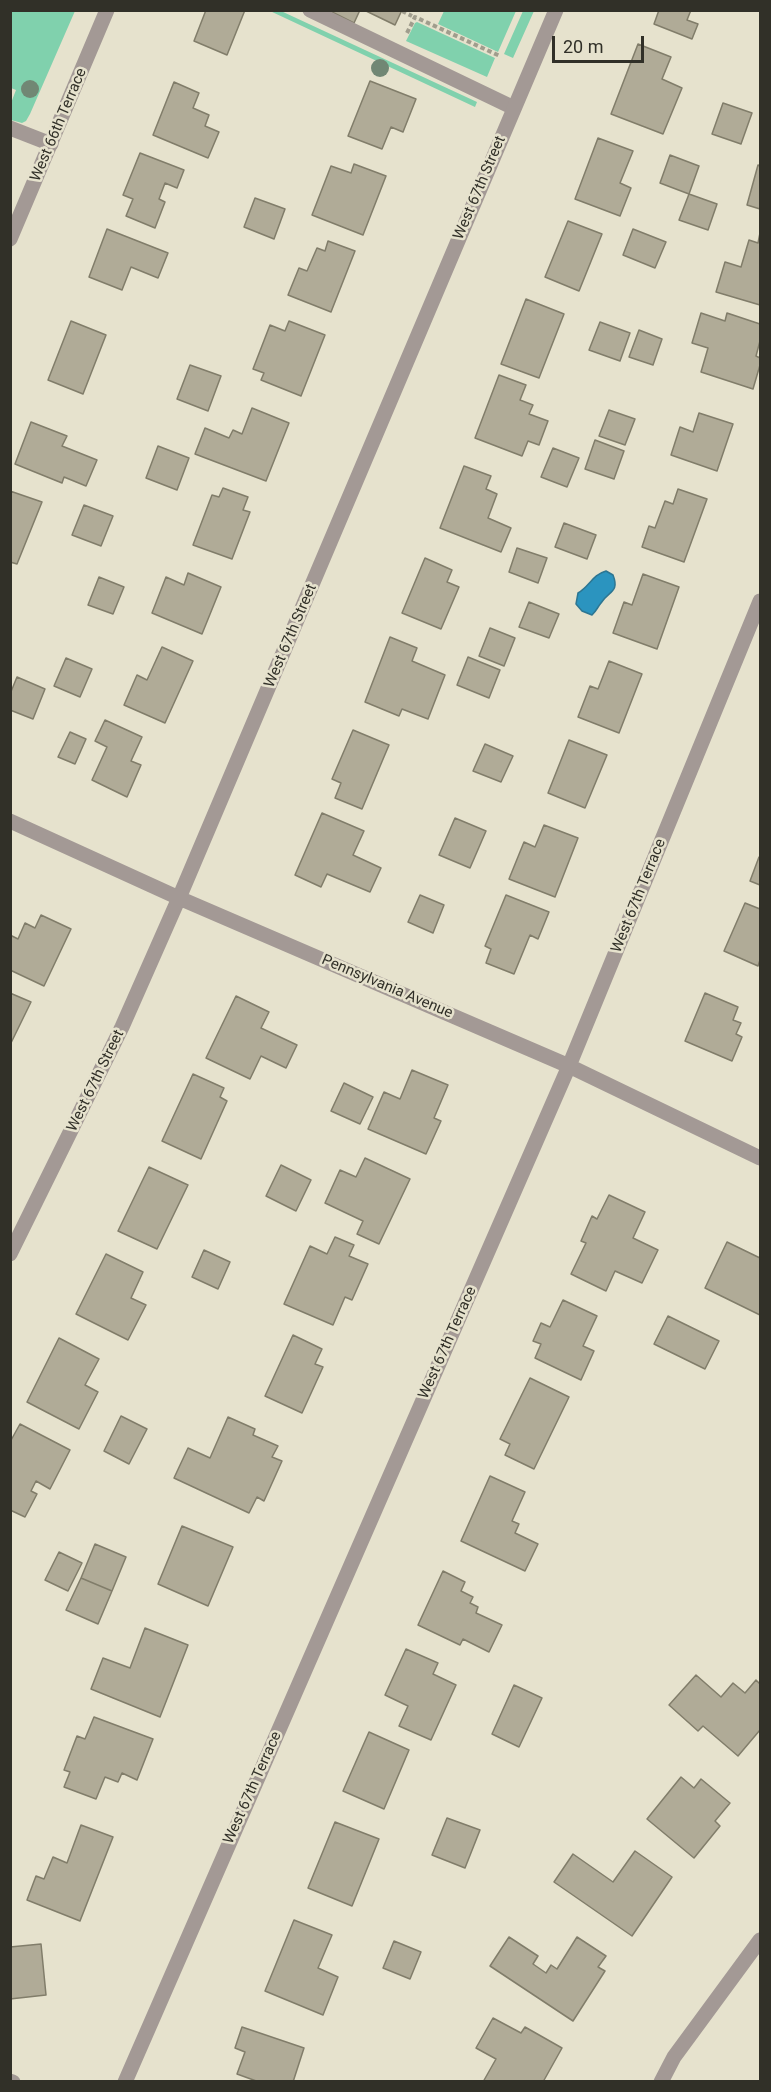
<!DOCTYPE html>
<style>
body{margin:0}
#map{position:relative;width:771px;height:2092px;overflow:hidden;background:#e6e2cd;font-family:Roboto,sans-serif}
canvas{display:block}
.frame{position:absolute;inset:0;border:12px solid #313028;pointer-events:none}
.scale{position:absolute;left:552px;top:36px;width:92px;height:27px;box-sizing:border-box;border:3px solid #313028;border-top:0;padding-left:8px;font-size:18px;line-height:21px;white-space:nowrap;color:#313028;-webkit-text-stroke:4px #e6e2cd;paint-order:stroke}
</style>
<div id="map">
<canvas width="771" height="2092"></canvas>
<div class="frame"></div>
<div class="scale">20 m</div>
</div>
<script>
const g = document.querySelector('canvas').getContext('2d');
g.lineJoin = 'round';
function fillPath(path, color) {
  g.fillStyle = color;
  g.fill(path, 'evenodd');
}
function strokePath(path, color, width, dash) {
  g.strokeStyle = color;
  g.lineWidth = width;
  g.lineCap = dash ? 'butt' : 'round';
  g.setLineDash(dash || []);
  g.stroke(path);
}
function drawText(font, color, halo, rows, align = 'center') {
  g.font = font + ' Roboto,sans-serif';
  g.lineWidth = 5;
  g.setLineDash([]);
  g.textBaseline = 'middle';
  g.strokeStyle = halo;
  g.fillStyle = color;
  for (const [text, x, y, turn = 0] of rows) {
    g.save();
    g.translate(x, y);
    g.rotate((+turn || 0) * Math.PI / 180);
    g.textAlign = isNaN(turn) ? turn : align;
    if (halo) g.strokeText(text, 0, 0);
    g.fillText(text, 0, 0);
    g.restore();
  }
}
fillPath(new Path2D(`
 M 10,11 L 75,11 L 30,114 L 26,121 L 22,123 L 11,120 L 11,103 L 16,90 L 11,88 Z
 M 270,11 L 281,11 L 477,102 L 475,107 Z
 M 444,11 L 444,10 L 516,11 L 498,52 L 438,24 Z
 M 523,11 L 534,11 L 513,58 L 504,54 Z
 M 417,22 L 495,58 L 487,77 L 406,41 L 415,23 Z`), '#80d1ad');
const water = new Path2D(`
 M 606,571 L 613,575 C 620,593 608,591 601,603 C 597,608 597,610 592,615 L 582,611 L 576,604 L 578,593 C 590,586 592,575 606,571 Z`);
fillPath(water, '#2b94bf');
strokePath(water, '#2d7692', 1.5);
const building = new Path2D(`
 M 206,10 L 245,10 L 227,55 L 194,41 Z
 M 328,10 L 360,10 L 354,23 Z
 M 364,10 L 402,10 L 395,25 Z
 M 659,10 L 691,10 L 687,20 L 698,24 L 692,39 L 654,24 Z
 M 638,44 L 671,57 L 662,79 L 682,88 L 663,134 L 611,114 Z
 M 370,81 L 416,99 L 403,132 L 391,127 L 382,149 L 348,136 Z
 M 174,82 L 199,93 L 193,108 L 209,115 L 205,126 L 219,132 L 208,158 L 153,135 Z
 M 723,103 L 752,113 L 741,144 L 712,134 Z
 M 598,138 L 633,151 L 620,183 L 631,188 L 620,216 L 575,199 Z
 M 140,153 L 184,170 L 177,188 L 165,183 L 159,199 L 165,202 L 155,228 L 126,216 L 133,199 L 123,195 Z
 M 670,155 L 699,166 L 689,194 L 660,183 Z
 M 354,164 L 386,176 L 363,235 L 312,215 L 331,166 L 351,173 Z
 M 758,165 L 760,166 L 760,209 L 747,205 Z
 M 689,194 L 717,204 L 708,230 L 679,220 Z
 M 255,198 L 285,209 L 274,239 L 244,227 Z
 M 568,221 L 602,234 L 579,291 L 545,277 Z
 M 107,229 L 168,253 L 158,278 L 131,267 L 122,290 L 89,277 Z
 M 633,229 L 666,242 L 655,268 L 623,255 Z
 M 760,233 L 760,305 L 716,292 L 725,262 L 741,267 L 749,240 L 758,243 Z
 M 328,241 L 355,251 L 331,312 L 288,295 L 299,268 L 307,271 L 317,248 L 325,251 Z
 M 526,299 L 564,314 L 539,378 L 501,364 Z
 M 701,313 L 725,321 L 727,313 L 760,324 L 760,341 L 756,356 L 760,358 L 760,365 L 753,389 L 701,372 L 708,348 L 692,343 Z
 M 71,321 L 106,335 L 83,394 L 48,380 Z
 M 289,321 L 325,335 L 301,396 L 261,380 L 264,373 L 253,369 L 270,325 L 285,331 Z
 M 600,322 L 630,333 L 620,361 L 589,350 Z
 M 639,330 L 662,339 L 653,365 L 629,357 Z
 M 190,365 L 221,376 L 208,411 L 177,399 Z
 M 499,375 L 526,385 L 520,400 L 533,405 L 529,414 L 548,421 L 539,445 L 528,441 L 522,456 L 475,438 Z
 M 252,408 L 289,423 L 266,481 L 195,454 L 205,428 L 229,438 L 233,430 L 242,434 Z
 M 609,410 L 635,419 L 625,445 L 599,436 Z
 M 699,413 L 733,424 L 717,471 L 671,455 L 680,427 L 693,432 Z
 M 31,422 L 67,436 L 62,446 L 97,460 L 86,486 L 64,477 L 62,483 L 15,464 Z
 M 595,440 L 624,451 L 614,479 L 585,469 Z
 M 158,446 L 189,458 L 177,490 L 146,478 Z
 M 553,448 L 579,458 L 567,487 L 541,477 Z
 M 464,466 L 491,476 L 486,489 L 497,494 L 488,518 L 511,528 L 501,552 L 440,528 Z
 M 223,488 L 248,497 L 243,510 L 250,512 L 232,559 L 193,545 L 212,495 L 219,497 Z
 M 678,489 L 707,499 L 684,562 L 642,547 L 649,526 L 655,528 L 665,501 L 673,504 Z
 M 10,491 L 42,502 L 17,564 L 10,562 Z
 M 84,505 L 113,516 L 101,546 L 72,535 Z
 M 564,523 L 596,535 L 587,559 L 555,547 Z
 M 517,548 L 547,558 L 538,583 L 509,572 Z
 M 425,558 L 452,570 L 447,582 L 459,587 L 441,629 L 402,613 Z
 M 188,573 L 221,587 L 202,634 L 152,613 L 166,577 L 184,585 Z
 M 643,574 L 679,587 L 657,649 L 613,633 L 624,602 L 632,605 Z
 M 99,577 L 124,587 L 113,614 L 88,605 Z
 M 529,602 L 559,614 L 549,638 L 519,627 Z
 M 490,628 L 515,638 L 504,666 L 479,656 Z
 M 390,637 L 417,648 L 412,661 L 445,675 L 428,719 L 402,709 L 399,716 L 365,702 Z
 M 162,647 L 193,661 L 165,723 L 124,705 L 137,675 L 147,680 Z
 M 468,657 L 500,670 L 489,698 L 457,685 Z
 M 66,658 L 92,669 L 80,697 L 54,686 Z
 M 609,661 L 642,674 L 619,733 L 578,717 L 590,686 L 598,689 Z
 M 17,677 L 45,689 L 33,719 L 10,710 L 10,694 Z
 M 105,720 L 142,737 L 131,761 L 141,765 L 127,797 L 92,780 L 107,747 L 95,741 Z
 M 353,730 L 389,745 L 362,809 L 335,798 L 341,783 L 332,779 Z
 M 70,732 L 86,739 L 75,764 L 58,757 Z
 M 569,740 L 607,755 L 585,808 L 548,793 Z
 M 485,744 L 513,756 L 501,782 L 473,771 Z
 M 322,813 L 364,831 L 353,855 L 381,868 L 370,892 L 327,874 L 321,887 L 295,875 Z
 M 455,818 L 486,831 L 470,868 L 439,855 Z
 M 544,825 L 578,838 L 555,897 L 509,879 L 524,842 L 535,847 Z
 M 759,857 L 760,857 L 760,885 L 750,881 Z
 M 420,895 L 444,905 L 433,933 L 408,922 Z
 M 506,895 L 549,912 L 538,939 L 530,935 L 514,974 L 486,963 L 491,949 L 485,946 Z
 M 745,903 L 760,909 L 760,960 L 758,966 L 724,951 Z
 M 41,915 L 71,929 L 44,986 L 10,970 L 10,935 L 18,939 L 25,923 L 35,928 Z
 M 10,993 L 31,1002 L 10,1045 Z
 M 705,993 L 738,1007 L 733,1020 L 741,1023 L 736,1034 L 742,1037 L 732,1061 L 685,1041 Z
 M 236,996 L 269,1012 L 261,1028 L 297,1045 L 286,1068 L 261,1056 L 250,1079 L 206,1058 Z
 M 412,1070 L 448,1085 L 434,1118 L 441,1121 L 426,1154 L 368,1129 L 384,1092 L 400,1099 Z
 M 193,1074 L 224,1088 L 220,1097 L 227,1101 L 201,1159 L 162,1141 Z
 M 344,1083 L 373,1097 L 360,1124 L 331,1111 Z
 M 365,1158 L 410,1179 L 379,1244 L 357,1234 L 363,1221 L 325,1203 L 340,1170 L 356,1177 Z
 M 281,1165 L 311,1180 L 296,1211 L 266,1196 Z
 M 149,1167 L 188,1185 L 157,1249 L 118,1231 Z
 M 609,1195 L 645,1212 L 633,1238 L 658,1250 L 642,1283 L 615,1271 L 606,1291 L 571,1274 L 586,1243 L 581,1241 L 592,1216 L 597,1219 Z
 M 335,1237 L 354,1245 L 349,1256 L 368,1264 L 352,1300 L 345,1297 L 333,1325 L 284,1304 L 310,1246 L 327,1254 Z
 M 727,1242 L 760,1258 L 760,1315 L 705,1288 Z
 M 204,1250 L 230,1262 L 218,1289 L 192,1277 Z
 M 106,1254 L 143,1272 L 131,1298 L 146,1305 L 128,1340 L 76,1314 Z
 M 563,1300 L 597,1316 L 583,1346 L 594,1351 L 581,1380 L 535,1358 L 541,1344 L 533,1341 L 541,1323 L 550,1327 Z
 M 668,1316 L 719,1341 L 705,1369 L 654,1344 Z
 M 293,1335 L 322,1349 L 315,1364 L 323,1367 L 302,1413 L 265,1396 Z
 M 59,1338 L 99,1359 L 85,1385 L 98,1392 L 79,1429 L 27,1402 Z
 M 530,1378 L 569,1397 L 534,1469 L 505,1455 L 510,1444 L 500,1439 Z
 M 121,1416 L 147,1429 L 129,1464 L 104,1451 Z
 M 228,1417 L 255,1429 L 253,1435 L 278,1446 L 272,1457 L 282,1461 L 264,1501 L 257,1497 L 249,1513 L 174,1478 L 188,1448 L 210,1458 Z
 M 20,1424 L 70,1450 L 50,1489 L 36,1481 L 31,1491 L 37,1494 L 25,1517 L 10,1510 L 10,1442 Z
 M 490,1476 L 525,1492 L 512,1521 L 519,1524 L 515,1533 L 538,1544 L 525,1571 L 461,1541 Z
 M 182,1526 L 233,1547 L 208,1606 L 158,1584 Z
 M 95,1544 L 126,1557 L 112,1591 L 81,1578 Z
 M 59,1552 L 82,1563 L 68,1591 L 45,1580 Z
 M 443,1571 L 465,1582 L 461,1591 L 473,1597 L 470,1603 L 478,1607 L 476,1613 L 502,1625 L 489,1652 L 463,1639 L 460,1645 L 418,1625 Z
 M 81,1578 L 112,1591 L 98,1624 L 66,1610 Z
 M 145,1628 L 188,1645 L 160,1717 L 91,1689 L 103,1658 L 130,1668 Z
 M 406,1649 L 438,1663 L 433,1674 L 456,1685 L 431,1740 L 399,1726 L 408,1706 L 385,1695 Z
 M 696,1675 L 721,1697 L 733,1683 L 745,1693 L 756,1680 L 760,1684 L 760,1730 L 738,1756 L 703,1726 L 698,1731 L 669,1705 Z
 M 514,1685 L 542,1698 L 519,1747 L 492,1734 Z
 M 94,1717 L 153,1739 L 137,1780 L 122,1773 L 118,1782 L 105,1777 L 96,1799 L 64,1787 L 70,1772 L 64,1770 L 77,1736 L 85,1739 Z
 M 369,1732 L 409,1750 L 384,1809 L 343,1791 Z
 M 681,1777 L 694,1788 L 701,1779 L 730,1803 L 715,1821 L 720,1826 L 694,1858 L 647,1819 Z
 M 447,1818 L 480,1830 L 465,1868 L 432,1855 Z
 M 335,1822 L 379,1839 L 352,1906 L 308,1888 Z
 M 81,1825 L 113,1837 L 80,1921 L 27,1900 L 36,1876 L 44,1879 L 53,1857 L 67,1863 Z
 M 635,1851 L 672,1877 L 632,1936 L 554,1882 L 573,1854 L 613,1882 Z
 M 294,1920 L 332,1935 L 318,1968 L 338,1977 L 323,2015 L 265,1991 Z
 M 509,1937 L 538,1956 L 533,1964 L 546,1973 L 551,1965 L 557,1969 L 577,1937 L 606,1956 L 598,1967 L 605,1971 L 573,2021 L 490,1966 Z
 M 394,1941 L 421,1952 L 410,1979 L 383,1968 Z
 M 41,1944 L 46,1995 L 10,1999 L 10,1947 Z
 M 493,2018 L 521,2033 L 525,2027 L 562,2048 L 543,2082 L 483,2082 L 496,2059 L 476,2048 Z
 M 242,2027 L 304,2048 L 293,2082 L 259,2082 L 237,2074 L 245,2052 L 235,2048 Z`);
fillPath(building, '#b0ab97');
strokePath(building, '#817d6a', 1.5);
strokePath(new Path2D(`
 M 402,11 L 412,16
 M 407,33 L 415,17 L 500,56`), '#a09d8d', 4, [4.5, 3]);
strokePath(new Path2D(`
 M 310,10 L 514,108
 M 10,128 L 51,144`), '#a39995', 15);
strokePath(new Path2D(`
 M 10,239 L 107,10
 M 10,821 L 179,898 L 569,1066 L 760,1158
 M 10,1254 L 122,1027 L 179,898 L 556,10
 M 10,2081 L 13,2082
 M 125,2082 L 569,1066 L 760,601
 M 661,2082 L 674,2057 L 760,1940`), '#a39995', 15);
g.fillStyle = '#718774';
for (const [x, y] of [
 [380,68],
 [30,89]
]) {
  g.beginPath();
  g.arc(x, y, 9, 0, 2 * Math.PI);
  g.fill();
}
drawText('15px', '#313028', '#e6e2cd', [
 ["West 66th Terrace",59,125,-67],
 ["West 67th Street",480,188,-67],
 ["West 67th Street",291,636,-67],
 ["West 67th Terrace",639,896,-68],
 ["Pennsylvania Avenue",387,987,23],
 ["West 67th Street",96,1081,-64],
 ["West 67th Terrace",448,1343,-66],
 ["West 67th Terrace",253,1788,-66]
]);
</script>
